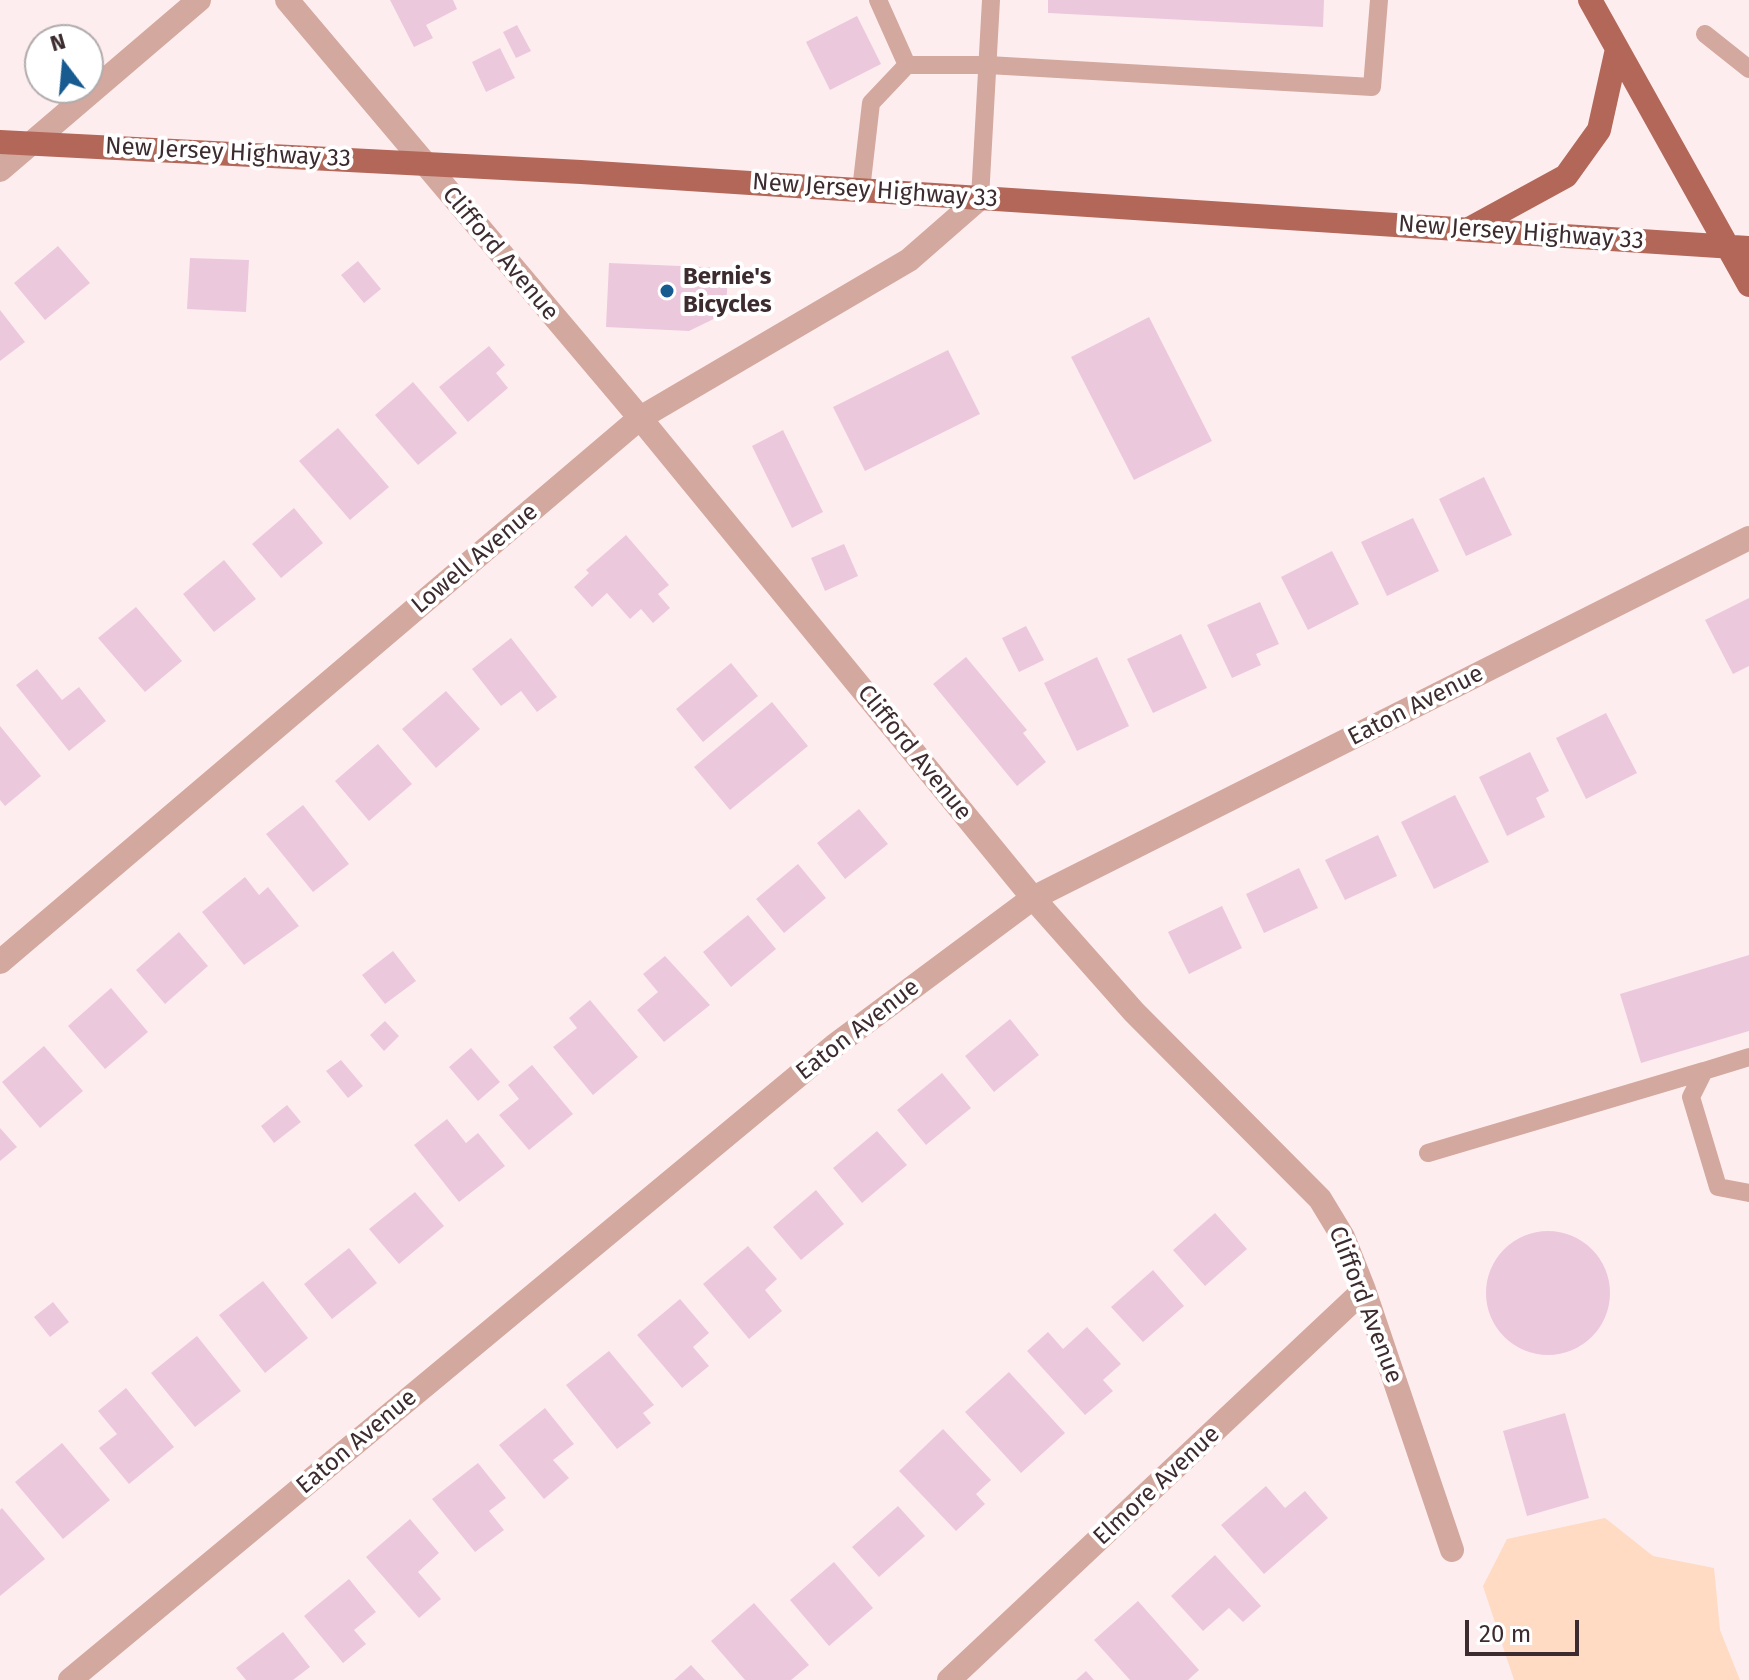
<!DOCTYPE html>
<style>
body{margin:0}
#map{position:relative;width:1749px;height:1680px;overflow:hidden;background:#feedef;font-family:"Fira Sans",sans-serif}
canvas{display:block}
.north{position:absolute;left:24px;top:24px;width:80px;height:80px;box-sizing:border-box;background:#fff;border:2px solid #b1abac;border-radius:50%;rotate:344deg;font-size:22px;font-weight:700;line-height:32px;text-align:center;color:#3c2c2f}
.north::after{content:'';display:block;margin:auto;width:28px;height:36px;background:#175b90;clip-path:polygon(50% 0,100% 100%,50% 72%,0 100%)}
.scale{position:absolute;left:1465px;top:1620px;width:114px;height:36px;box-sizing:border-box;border:4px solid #3c2c2f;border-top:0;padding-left:10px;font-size:24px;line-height:28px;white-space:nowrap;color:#3c2c2f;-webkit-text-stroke:6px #fff;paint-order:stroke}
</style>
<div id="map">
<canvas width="1749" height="1680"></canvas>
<div class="north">N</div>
<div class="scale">20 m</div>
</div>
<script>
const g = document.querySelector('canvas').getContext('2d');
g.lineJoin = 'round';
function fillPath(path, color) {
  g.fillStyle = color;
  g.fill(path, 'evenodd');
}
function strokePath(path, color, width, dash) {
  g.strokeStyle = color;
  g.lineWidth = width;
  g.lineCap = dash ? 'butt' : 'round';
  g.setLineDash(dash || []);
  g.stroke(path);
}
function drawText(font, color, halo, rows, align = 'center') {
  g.font = font + ' "Fira Sans",sans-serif';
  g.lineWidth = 8;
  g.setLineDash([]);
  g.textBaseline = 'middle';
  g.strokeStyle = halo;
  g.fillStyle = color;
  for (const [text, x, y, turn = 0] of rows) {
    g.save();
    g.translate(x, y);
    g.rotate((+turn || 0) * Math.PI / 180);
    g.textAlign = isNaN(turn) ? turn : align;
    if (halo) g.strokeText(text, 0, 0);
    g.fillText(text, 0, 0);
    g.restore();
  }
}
fillPath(new Path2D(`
 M 1605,1518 L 1653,1556 L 1714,1568 L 1720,1630 L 1740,1680 L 1514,1680 L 1483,1586 L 1507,1539 Z`), '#fedbc2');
fillPath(new Path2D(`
 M 390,0 L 453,0 L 457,9 L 426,25 L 433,38 L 414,47 Z
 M 1048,0 L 1324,0 L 1323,27 L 1048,13 Z
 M 857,16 L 881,64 L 830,90 L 806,42 Z
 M 517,25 L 531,51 L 516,58 L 503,32 Z
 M 500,48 L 515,78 L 486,92 L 472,62 Z
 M 58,246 L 90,283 L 45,320 L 14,283 Z
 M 190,258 L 249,260 L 246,312 L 187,309 Z
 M 358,261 L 381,289 L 364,303 L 341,275 Z
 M 609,263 L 728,268 L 726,313 L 689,331 L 606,327 Z
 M 0,310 L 25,342 L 0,361 Z
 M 1149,317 L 1212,441 L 1134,480 L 1071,357 Z
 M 489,346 L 505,365 L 496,373 L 508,388 L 468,422 L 439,387 Z
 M 948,350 L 980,414 L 865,471 L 833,407 Z
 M 413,382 L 457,433 L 418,465 L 375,415 Z
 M 338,428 L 389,487 L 350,520 L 299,461 Z
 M 783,430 L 823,512 L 792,528 L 752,446 Z
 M 1484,477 L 1512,535 L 1466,556 L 1439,499 Z
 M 294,508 L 323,543 L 281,578 L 252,544 Z
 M 1413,518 L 1439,571 L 1387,596 L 1361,542 Z
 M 626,535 L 669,585 L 658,594 L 670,608 L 653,623 L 641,609 L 630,619 L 607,593 L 592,607 L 574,587 L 589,573 L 586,570 Z
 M 844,544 L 858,576 L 825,591 L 811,558 Z
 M 1332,551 L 1359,604 L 1308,630 L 1281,577 Z
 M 224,560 L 256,599 L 214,632 L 183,594 Z
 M 1749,598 L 1749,666 L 1733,674 L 1705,620 Z
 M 1260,602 L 1279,644 L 1256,654 L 1261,665 L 1232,678 L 1207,625 Z
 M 136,607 L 182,661 L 145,692 L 98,638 Z
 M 1026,626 L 1044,660 L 1019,672 L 1002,638 Z
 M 1181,634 L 1207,688 L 1153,713 L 1127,659 Z
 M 511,638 L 557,697 L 537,712 L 521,691 L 501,706 L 472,669 Z
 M 966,657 L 1027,730 L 1023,733 L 1046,762 L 1017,786 L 933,684 Z
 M 1097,657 L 1129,726 L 1077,751 L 1044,683 Z
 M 731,663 L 758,696 L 703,742 L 676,709 Z
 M 37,669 L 62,700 L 79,687 L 106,721 L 69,751 L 16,685 Z
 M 446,691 L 480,729 L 436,768 L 402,729 Z
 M 772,702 L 808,746 L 730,810 L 694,767 Z
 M 1606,713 L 1637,773 L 1586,799 L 1556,738 Z
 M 0,726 L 41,776 L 5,806 L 0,800 Z
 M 378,744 L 412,784 L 369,821 L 335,781 Z
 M 1530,752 L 1549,791 L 1536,798 L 1545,817 L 1507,836 L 1479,777 Z
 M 1455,795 L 1489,862 L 1434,889 L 1401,822 Z
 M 303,805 L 349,864 L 313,892 L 266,834 Z
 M 859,809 L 888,844 L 845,879 L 817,843 Z
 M 1378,835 L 1397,876 L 1345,900 L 1325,860 Z
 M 798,864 L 826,898 L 784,933 L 756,899 Z
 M 1299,868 L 1318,908 L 1264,933 L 1246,894 Z
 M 245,877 L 259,895 L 268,887 L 299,926 L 244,965 L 202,912 Z
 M 1222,906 L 1242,948 L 1189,974 L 1168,932 Z
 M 748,915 L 776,949 L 731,987 L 703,952 Z
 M 179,932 L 208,966 L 165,1004 L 136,970 Z
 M 393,951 L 416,981 L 385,1004 L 362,975 Z
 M 1749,955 L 1749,1031 L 1641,1063 L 1620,994 Z
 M 665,956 L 710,1005 L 664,1042 L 637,1010 L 658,992 L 643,974 Z
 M 111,988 L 148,1032 L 105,1069 L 68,1026 Z
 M 590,1000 L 638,1057 L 593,1095 L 553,1047 L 577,1028 L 569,1018 Z
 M 1010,1019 L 1039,1055 L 994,1092 L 965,1056 Z
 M 385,1021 L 399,1036 L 384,1051 L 370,1035 Z
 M 44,1046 L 83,1091 L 40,1128 L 2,1082 Z
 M 471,1048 L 500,1082 L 478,1101 L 449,1067 Z
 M 341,1060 L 363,1086 L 348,1098 L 326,1071 Z
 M 532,1065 L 573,1114 L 529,1150 L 499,1115 L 519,1099 L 508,1085 Z
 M 942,1073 L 971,1108 L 926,1145 L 897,1110 Z
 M 287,1105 L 301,1122 L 274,1143 L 261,1126 Z
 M 447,1119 L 466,1143 L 478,1133 L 505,1166 L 459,1202 L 414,1145 Z
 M 0,1128 L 17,1147 L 0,1161 Z
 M 877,1131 L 907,1165 L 862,1203 L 833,1168 Z
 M 816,1190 L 844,1224 L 801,1260 L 773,1227 Z
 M 415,1192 L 444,1226 L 399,1264 L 369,1229 Z
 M 1215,1213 L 1247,1249 L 1205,1286 L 1173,1250 Z
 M1486 1293a62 62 0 1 1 124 0a62 62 0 1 1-124 0Z
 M 748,1246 L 777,1279 L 765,1290 L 782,1311 L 749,1339 L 703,1284 Z
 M 349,1248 L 377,1283 L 332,1319 L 304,1284 Z
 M 1153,1270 L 1184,1306 L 1143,1342 L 1111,1307 Z
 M 263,1281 L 308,1338 L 265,1373 L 219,1315 Z
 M 680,1299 L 709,1333 L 693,1347 L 709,1366 L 682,1388 L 637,1335 Z
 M 53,1302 L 69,1322 L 50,1337 L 34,1317 Z
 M 1087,1327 L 1121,1364 L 1103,1380 L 1113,1391 L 1085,1415 L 1027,1351 L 1048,1332 L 1063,1349 Z
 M 197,1336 L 241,1391 L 195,1427 L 151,1373 Z
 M 609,1351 L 654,1405 L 643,1413 L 651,1423 L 617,1449 L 566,1385 Z
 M 1009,1372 L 1065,1433 L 1021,1473 L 965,1412 Z
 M 126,1388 L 174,1447 L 129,1484 L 99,1448 L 117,1434 L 98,1411 Z
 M 545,1408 L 574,1444 L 553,1460 L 569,1478 L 544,1499 L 499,1445 Z
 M 1565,1413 L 1589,1498 L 1527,1516 L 1503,1431 Z
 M 943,1429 L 991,1480 L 976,1494 L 985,1504 L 956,1531 L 899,1471 Z
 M 62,1443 L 110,1500 L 63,1539 L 15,1482 Z
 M 478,1463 L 506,1498 L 489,1511 L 504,1530 L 475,1552 L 432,1499 Z
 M 1266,1486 L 1285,1508 L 1305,1491 L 1328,1518 L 1264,1574 L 1221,1525 Z
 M 898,1506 L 925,1536 L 879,1577 L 852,1547 Z
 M 2,1508 L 45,1559 L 0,1596 L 0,1510 Z
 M 410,1519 L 439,1553 L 418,1572 L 441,1599 L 419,1618 L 366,1557 Z
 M 1215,1555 L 1261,1606 L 1243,1622 L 1229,1608 L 1203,1631 L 1171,1596 Z
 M 834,1562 L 873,1608 L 829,1646 L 790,1600 Z
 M 349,1579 L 376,1612 L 354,1630 L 366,1644 L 343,1663 L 304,1616 Z
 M 1138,1601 L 1199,1670 L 1188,1680 L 1130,1680 L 1094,1640 Z
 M 754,1603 L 809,1665 L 791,1680 L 745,1680 L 711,1641 Z
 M 283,1632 L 310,1667 L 293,1680 L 246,1680 L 236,1668 Z
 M 691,1665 L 705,1680 L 674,1680 Z
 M 1086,1671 L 1094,1680 L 1076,1680 Z`), '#ecc8dc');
strokePath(new Path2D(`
 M 878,0 L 907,65
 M 1705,34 L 1749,69
 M 861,190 L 871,103 L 907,65 L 988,65 L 1372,87 L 1379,0
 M 980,198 L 991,0
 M 1749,1057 L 1704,1071 L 1691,1097 L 1718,1187 L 1749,1193
 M 1428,1153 L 1704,1071`), '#d3a89e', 18);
strokePath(new Path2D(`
 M 287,0 L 640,418 L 1033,898 L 1134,1012 L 1320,1199 L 1343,1237 L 1364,1290 L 1452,1550
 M 0,170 L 199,0
 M 0,962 L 640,418 L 909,260 L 980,198
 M 70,1680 L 834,1046 L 1033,898 L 1749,538
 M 949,1680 L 1364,1290`), '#d3a89e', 24);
strokePath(new Path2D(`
 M 1590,0 L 1749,285
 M 0,142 L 581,172 L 1749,248
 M 1469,229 L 1566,176 L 1599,130 L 1617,49`), '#b36758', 24);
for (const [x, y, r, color] of [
 [667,291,8,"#175b90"]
]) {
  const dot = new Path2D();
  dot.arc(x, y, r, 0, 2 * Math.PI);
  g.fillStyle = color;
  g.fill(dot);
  strokePath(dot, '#fff', 3);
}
drawText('24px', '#3c2c2f', '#fff', [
 ["New Jersey Highway 33",228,153,3],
 ["New Jersey Highway 33",875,191,4],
 ["New Jersey Highway 33",1521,233,4],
 ["Clifford Avenue",500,254,50],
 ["Lowell Avenue",475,559,-40],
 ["Eaton Avenue",1416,706,-27],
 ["Clifford Avenue",914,753,51],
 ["Eaton Avenue",858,1030,-38],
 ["Clifford Avenue",1365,1305,69],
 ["Eaton Avenue",357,1442,-40],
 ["Elmore Avenue",1157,1486,-43]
]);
drawText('bold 24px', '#3c2c2f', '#fff', [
 ["Bernie's",683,277],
 ["Bicycles",683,305]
], 'left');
</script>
